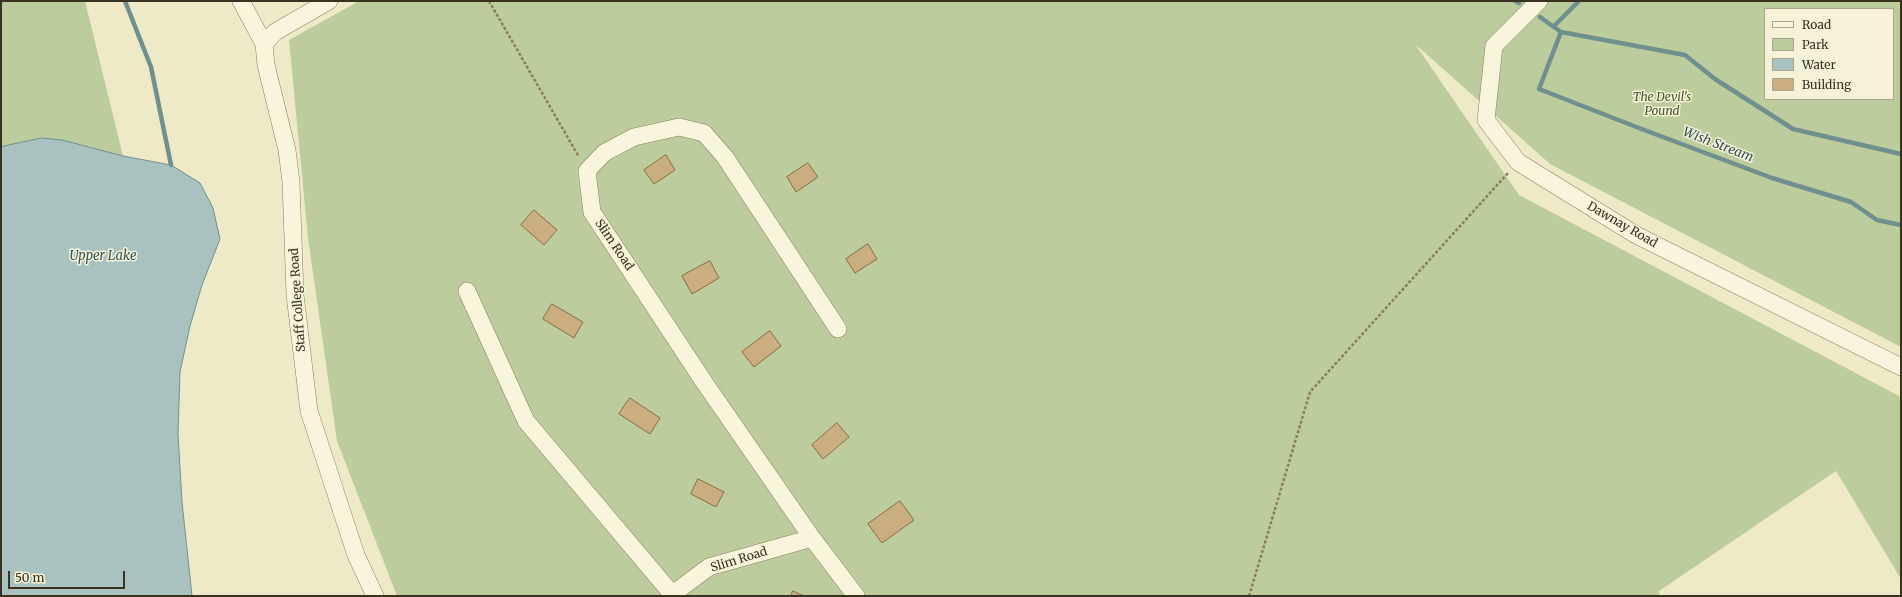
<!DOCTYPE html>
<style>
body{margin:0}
#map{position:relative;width:1902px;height:597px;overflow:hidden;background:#eeeac8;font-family:Merriweather,serif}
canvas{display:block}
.frame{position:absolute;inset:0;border:2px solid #3a3221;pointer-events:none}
.legend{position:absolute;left:1764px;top:8px;width:130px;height:92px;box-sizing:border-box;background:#f5f2d8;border:1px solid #aaa58f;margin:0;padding:5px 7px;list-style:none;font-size:12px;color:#3a3221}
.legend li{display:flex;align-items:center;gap:8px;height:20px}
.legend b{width:20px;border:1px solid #aaa58f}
.scale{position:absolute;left:8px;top:571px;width:117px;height:18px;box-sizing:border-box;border:2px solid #3a3221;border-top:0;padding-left:5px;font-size:12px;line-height:14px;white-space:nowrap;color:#3a3221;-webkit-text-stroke:3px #f5f2d8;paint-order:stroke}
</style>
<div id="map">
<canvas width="1902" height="597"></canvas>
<div class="frame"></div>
<ul class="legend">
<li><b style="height:5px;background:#f8f5dc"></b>Road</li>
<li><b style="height:11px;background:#bdcc9c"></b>Park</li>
<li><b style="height:11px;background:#a9c2c0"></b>Water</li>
<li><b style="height:11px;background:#caae80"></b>Building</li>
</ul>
<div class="scale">50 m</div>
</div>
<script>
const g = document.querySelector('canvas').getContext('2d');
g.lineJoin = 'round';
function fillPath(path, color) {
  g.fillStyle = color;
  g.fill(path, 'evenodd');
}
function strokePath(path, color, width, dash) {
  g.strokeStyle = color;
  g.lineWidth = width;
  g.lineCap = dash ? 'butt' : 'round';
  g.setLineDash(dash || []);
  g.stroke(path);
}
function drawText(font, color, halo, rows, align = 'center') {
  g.font = font + ' Merriweather,serif';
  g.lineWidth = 3;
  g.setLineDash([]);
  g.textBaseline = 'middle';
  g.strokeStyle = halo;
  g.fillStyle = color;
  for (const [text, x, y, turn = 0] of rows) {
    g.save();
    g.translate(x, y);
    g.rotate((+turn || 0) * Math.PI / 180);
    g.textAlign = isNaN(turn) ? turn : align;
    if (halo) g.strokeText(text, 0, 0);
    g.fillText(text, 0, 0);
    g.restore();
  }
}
fillPath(new Path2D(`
 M 1,1 L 85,1 L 123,156 L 62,140 L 1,147 Z
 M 359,1 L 1901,1 L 1901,347 L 1550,164 L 1415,44 L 1519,195 L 1901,397 L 1901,579 L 1836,471 L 1659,591 L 1660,596 L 397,596 L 337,441 L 308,238 L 289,40 ZM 1765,9 L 1893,9 L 1893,99 L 1765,99 Z`), '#bdcc9c');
const water = new Path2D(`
 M 42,138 L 62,140 L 123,156 L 171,165 L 200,183 L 213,208 L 220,239 L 202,285 L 190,326 L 180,372 L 178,434 L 182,502 L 192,596 L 1,596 L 1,147 Z`);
fillPath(water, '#a9c2c0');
strokePath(water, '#70908f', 1);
strokePath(new Path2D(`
 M 125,1 L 151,67 L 171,165
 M 1515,1 L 1519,3
 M 1540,17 L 1561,32
 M 1554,26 L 1579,1
 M 1561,32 L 1539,89 L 1639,128 L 1772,178 L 1851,202 L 1877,220 L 1901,225
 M 1561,32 L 1685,55 L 1715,79 L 1793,129 L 1901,154`), '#70908f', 4.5);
const building = new Path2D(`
 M 666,155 L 675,170 L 654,184 L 644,170 Z
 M 808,163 L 818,177 L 796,192 L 787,177 Z
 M 534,210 L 557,230 L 544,245 L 521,225 Z
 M 868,244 L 877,259 L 855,273 L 846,259 Z
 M 710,261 L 719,278 L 692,294 L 682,276 Z
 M 552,304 L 583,322 L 574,338 L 543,319 Z
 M 770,331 L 781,346 L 754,367 L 742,352 Z
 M 630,398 L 660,418 L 650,434 L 619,414 Z
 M 837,423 L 849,437 L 823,459 L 812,445 Z
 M 698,479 L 724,492 L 716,507 L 691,494 Z
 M 900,501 L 914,520 L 882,543 L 868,524 Z
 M 793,591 L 804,596 L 791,596 Z`);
fillPath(building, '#caae80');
strokePath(building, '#886d44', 1);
const street = new Path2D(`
 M 241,1 L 264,44 L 266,65 L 287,150 L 291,182 L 295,295 L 309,411 L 356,555 L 375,596
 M 1539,1 L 1494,46 L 1486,120 L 1518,162 L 1636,235 L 1901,367
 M 264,44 L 275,32 L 329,1
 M 467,291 L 526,421 L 672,594
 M 838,329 L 725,157 L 704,133 L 679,127 L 634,137 L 604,153 L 587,171 L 592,212 L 704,382 L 812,538 L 856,596
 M 670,596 L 709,567 L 812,538`);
strokePath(street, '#897e5e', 18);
strokePath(new Path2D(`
 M 489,1 L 579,157
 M 1249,596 L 1310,392 L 1508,173`), '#897e5e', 2.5, [3, 2]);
strokePath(street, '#f8f5dc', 17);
drawText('italic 12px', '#415628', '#f5f2d8', [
 ["The Devil's",1662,98],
 ["Pound",1662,112]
]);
drawText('12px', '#3a3221', '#f5f2d8', [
 ["Dawnay Road",1622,225,30],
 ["Slim Road",614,245,56],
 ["Staff College Road",298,300,-94],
 ["Slim Road",739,560,-17]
]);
drawText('italic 13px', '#315459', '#f5f2d8', [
 ["Wish Stream",1718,145,21],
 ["Upper Lake",103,256]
]);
</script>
